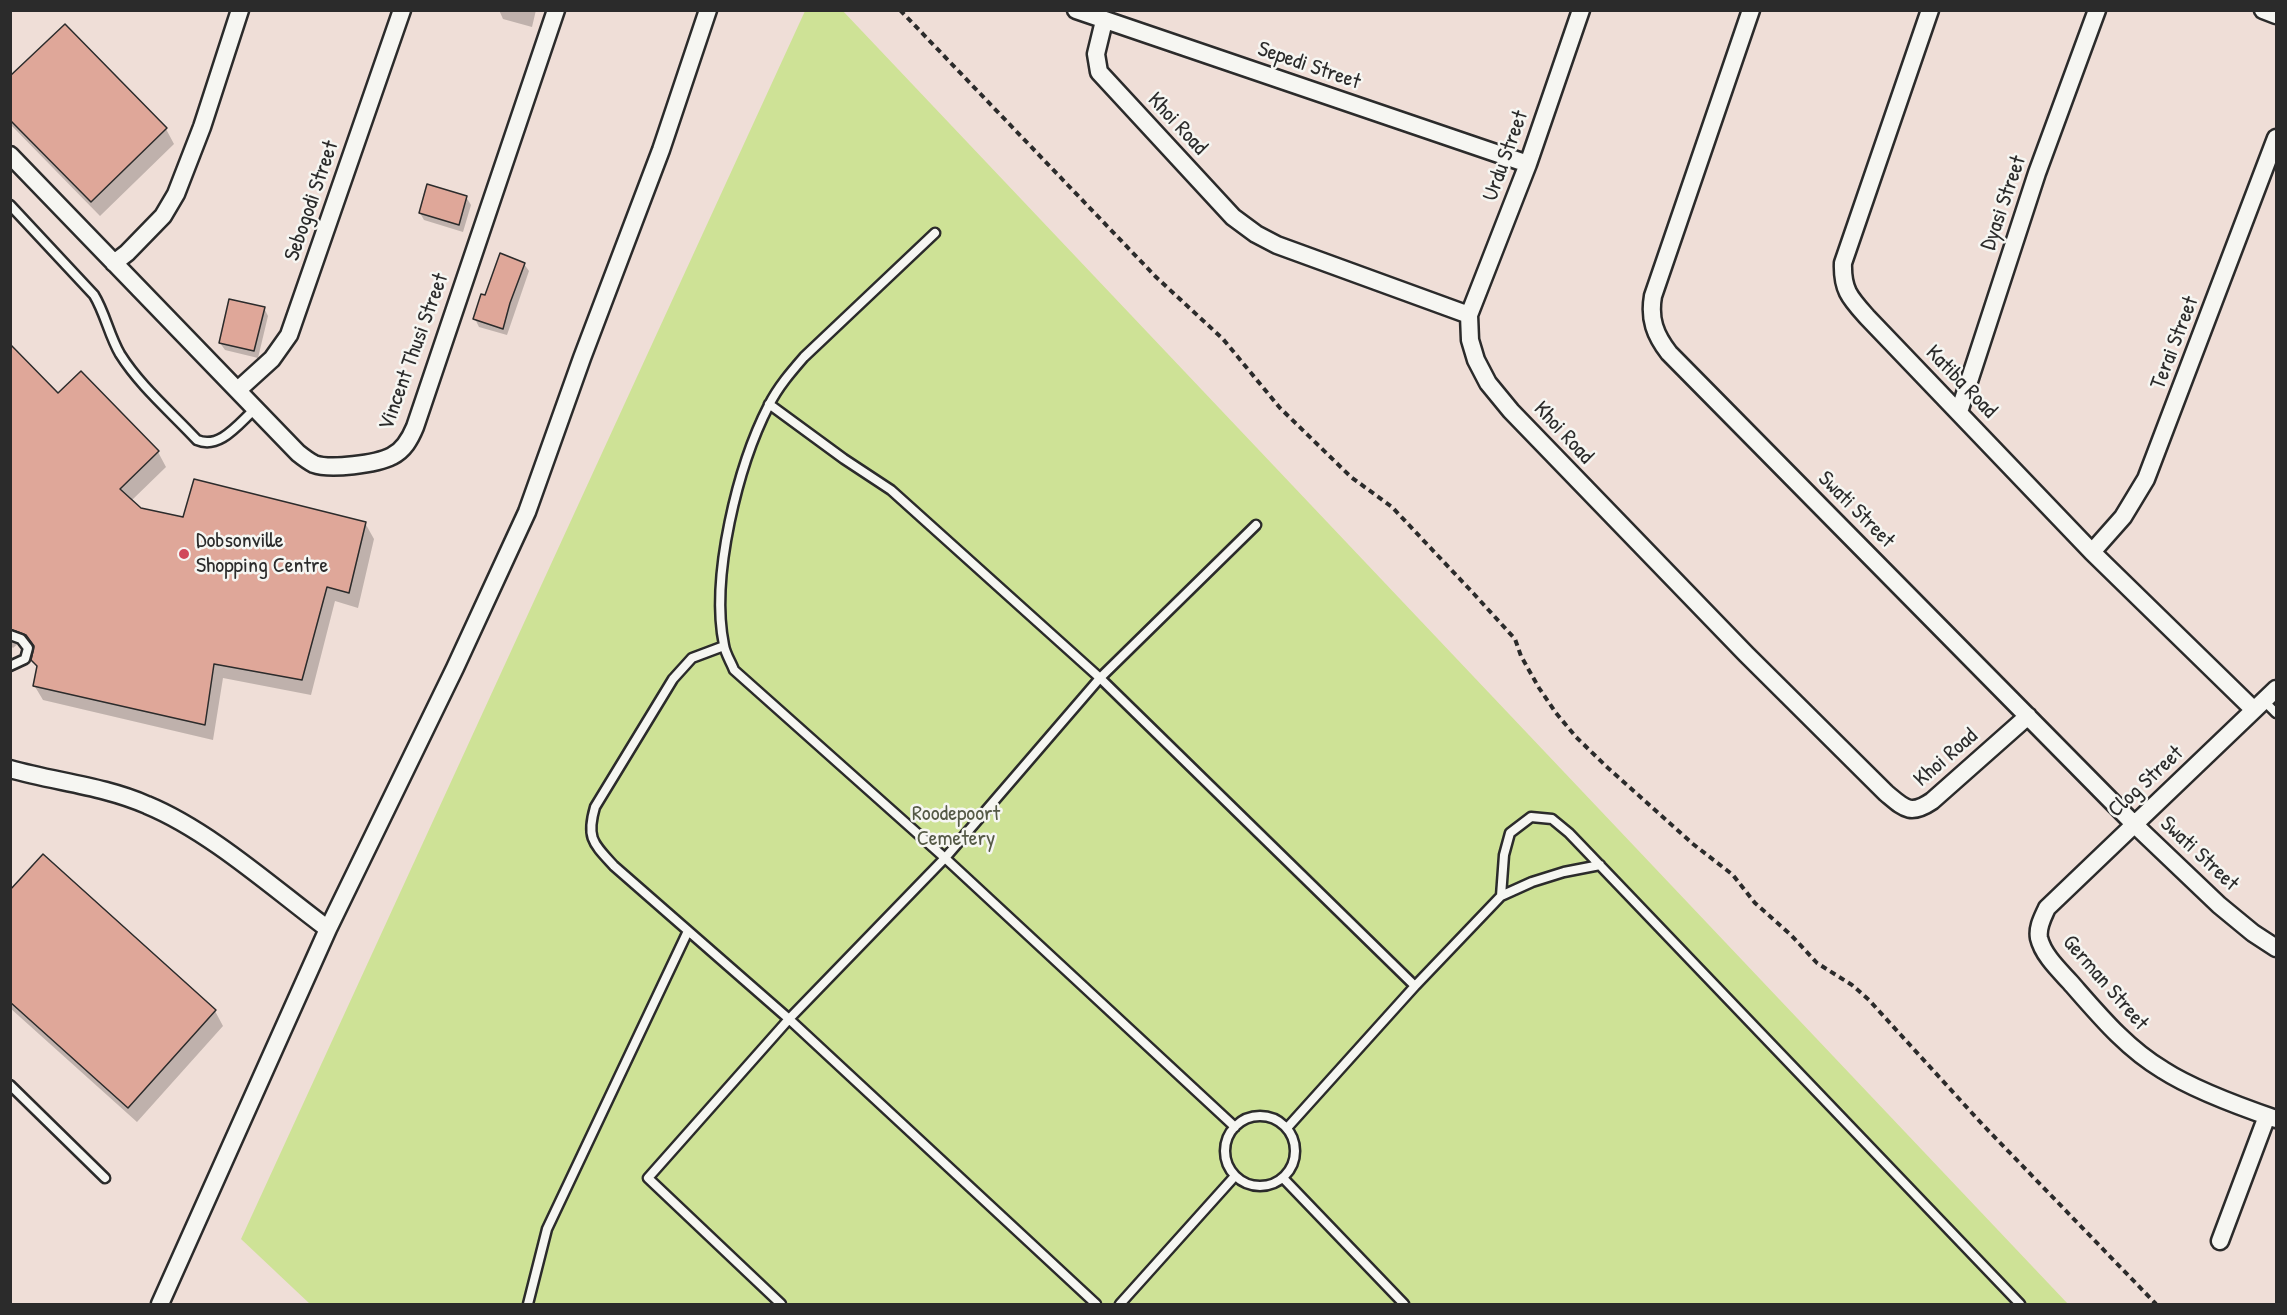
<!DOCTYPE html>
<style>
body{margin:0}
#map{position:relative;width:2287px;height:1315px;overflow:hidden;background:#efded7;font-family:"Patrick Hand",sans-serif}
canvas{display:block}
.frame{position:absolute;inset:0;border:12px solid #2b2b2b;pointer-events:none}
</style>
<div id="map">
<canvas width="2287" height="1315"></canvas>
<div class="frame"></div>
</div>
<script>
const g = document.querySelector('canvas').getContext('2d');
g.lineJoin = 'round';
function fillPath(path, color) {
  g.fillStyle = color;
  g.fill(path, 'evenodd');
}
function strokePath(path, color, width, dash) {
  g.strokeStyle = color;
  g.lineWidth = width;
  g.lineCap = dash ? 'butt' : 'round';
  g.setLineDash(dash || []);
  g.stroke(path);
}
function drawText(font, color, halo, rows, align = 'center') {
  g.font = font + ' "Patrick Hand",sans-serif';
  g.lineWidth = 5;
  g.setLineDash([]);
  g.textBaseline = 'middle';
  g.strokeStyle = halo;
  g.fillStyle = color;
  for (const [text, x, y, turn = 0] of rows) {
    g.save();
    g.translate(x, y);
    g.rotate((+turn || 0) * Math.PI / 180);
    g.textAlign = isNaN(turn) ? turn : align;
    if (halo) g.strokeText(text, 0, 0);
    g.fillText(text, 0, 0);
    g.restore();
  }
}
fillPath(new Path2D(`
 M 842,10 L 2068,1304 L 310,1304 L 241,1239 L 805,11 Z`), '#cee296');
fillPath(new Path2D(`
 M 499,10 L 536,10 L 532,27 L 503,19 Z
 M 10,79 L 166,129 L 174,144 L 100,216 L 10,124 Z
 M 466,197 L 471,205 L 463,232 L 424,220 L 420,213 Z
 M 524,264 L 529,271 L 507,335 L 479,327 L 475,319 L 485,297 Z
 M 264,308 L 268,316 L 258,358 L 225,350 L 220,343 Z
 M 10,346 L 58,395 L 158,452 L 166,467 L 131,501 L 141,509 L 184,519 L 365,523 L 374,539 L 358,608 L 335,601 L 311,695 L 223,678 L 213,740 L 43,700 L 34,685 L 38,669 L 33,660 L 35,650 L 19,643 L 13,648 L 10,645 Z
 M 10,892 L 215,1011 L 223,1026 L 137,1122 L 10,1008 Z`), '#0003');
const building = new Path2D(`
 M 65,24 L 167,128 L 91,202 L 10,120 L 10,76 Z
 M 427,184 L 467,196 L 459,225 L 419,213 Z
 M 500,253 L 525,263 L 510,303 L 503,329 L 473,319 L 481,294 L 485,295 Z
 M 229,299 L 265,307 L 254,351 L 219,343 Z
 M 10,344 L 58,393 L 81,371 L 159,451 L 120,489 L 141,508 L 183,517 L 194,479 L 366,522 L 349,593 L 327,587 L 302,680 L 214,664 L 205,725 L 33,686 L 37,666 L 31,660 L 34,646 L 26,635 L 10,629 Z
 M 43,854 L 216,1010 L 128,1108 L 10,1002 L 10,890 Z`);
fillPath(building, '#dfa799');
strokePath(building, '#2b2b2b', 1.5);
const service = new Path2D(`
 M 10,205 L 94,295 C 105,313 109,335 120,354 C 140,386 171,412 197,440 C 220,450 239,423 255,409
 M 935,233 L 804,357 C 791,372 778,387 769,405 C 738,465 710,577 724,645 C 725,653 731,662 734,670 L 945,858 L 1235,1127
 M 769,404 L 844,459 L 891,490 L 1100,678 L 1415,986
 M 10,635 L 21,639 L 28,648 L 25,659 L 10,666
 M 724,646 L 692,658 L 673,679 L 595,807 C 586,838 593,843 614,866 L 789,1019 L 1096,1304
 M 2264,701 L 2276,713
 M 1501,896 L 1504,855 L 1510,833 L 1531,817 L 1552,819 L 1569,833 L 2020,1304
 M 10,1085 L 105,1178
 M1225 1151a35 35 0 1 1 70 0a35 35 0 1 1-70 0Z
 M 1287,1128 L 1415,986 L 1501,896 L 1532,882 L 1564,872 L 1600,865
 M 1283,1178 L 1404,1304
 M 528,1304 L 547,1229 L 688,931
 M 781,1304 L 648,1178 L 789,1019 L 945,858 L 1100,678 L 1256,525
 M 1120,1304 L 1235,1176`);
const minor = new Path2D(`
 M 1076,10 L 1528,164
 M 1581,10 L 1528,164 L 1469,315 L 1470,340 L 1476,360 L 1488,383 L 1511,411 L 1746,654 L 1886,793 C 1904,808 1910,816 1932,801 L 2028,716
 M 1751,10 L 1653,296 C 1649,319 1655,335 1669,353 L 2134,824 L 2219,905 L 2253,933 L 2276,948
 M 1930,10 L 1843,263 C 1842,290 1850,298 1867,317 L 2092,552 L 2254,710
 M 2263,10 L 2276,15
 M 1104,21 L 1096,54 L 1099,72 L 1233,217 L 1256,234 L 1277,245 L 1469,315
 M 10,155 L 298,453 C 303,457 308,461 314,464 C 330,470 377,464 392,456 C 404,450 410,439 415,427 L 556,10
 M 114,263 L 127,253 L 163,216 L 176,194 L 202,127 L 240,10
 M 239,389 L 272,359 L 289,335 L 402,10
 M 1959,412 L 2037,173 L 2097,10
 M 2092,552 L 2123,517 L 2146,479 L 2276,138
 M 2276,689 L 2047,908 C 2043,917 2037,927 2039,938 C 2043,955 2059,970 2070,982 C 2099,1015 2126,1048 2163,1070 C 2194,1090 2241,1107 2276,1119
 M 10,769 C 56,782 104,786 147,805 C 210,831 273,888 328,929
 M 2220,1241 L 2267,1116
 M 160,1304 L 328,929 L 455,668 L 527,512 L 582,358 L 661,150 L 708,10`);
strokePath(service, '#2b2b2b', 13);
strokePath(minor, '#2b2b2b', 21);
strokePath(new Path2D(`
 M 900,10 L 1156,277 L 1223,339 L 1280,408 L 1351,477 L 1392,507 L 1474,594 L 1515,639 L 1521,656 L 1539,688 L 1556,713 L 1576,737 L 1608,768 L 1693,844 L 1733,875 L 1755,903 L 1791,935 L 1817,963 L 1852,985 L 1869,1000 L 1982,1124 L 2156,1304`), '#2b2b2b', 4, [6, 4.5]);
strokePath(service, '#f6f6f2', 8);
strokePath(minor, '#f6f6f2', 16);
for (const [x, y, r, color] of [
 [184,554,6,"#d1495b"]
]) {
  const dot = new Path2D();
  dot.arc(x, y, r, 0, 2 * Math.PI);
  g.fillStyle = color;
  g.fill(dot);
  strokePath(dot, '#f6f6f2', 2);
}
drawText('22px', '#2b2b2b', '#f6f6f2', [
 ["Sepedi Street",1309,66,19],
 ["Khoi Road",1177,124,47],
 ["Urdu Street",1506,156,-70],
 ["Sebogodi Street",312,201,-71],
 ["Dyasi Street",2004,203,-71],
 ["Terai Street",2175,343,-69],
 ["Vincent Thusi Street",414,352,-70],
 ["Katiba Road",1961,382,46],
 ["Khoi Road",1563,433,47],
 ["Swati Street",1856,510,45],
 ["Khoi Road",1946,758,-41],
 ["Clog Street",2146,782,-43],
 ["Swati Street",2199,854,43],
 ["German Street",2105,983,49]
]);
drawText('22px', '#2b2b2b', '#f6f6f2', [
 ["Dobsonville",196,541],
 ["Shopping Centre",196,566]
], 'left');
drawText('22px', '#545946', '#f6f6f2', [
 ["Roodepoort",956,814],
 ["Cemetery",956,839]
]);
</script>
